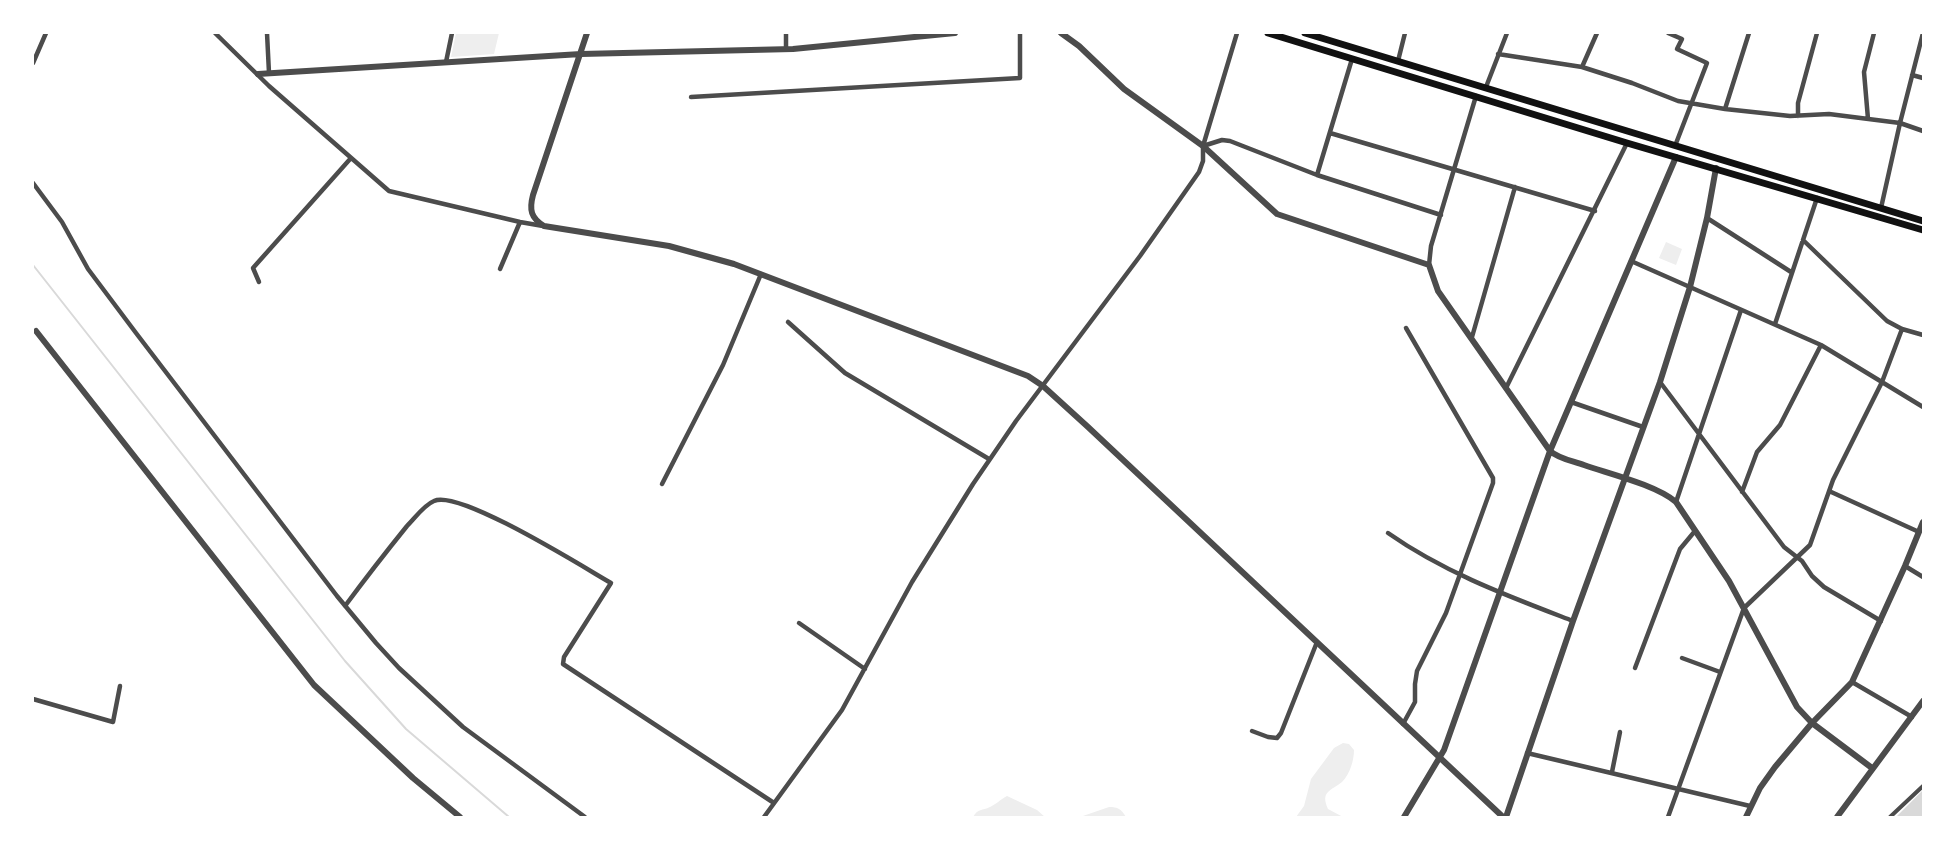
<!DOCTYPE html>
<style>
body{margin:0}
#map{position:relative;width:1956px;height:850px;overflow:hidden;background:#fff;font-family:"DejaVu Sans",sans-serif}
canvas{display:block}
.frame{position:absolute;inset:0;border:34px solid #fff;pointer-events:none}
</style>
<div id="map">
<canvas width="1956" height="850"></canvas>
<div class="frame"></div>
</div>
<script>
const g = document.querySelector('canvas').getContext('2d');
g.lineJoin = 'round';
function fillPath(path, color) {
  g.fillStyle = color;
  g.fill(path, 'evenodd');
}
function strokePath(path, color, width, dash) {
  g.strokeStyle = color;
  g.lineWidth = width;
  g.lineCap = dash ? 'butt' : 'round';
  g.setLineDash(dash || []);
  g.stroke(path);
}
fillPath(new Path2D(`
 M 456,33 L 499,33 L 494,54 L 451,57 Z
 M 1666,242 L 1682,249 L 1676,265 L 1659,258 Z
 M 1343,743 L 1349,744 L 1354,750 C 1354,760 1350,774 1342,782 C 1331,791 1320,791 1328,809 L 1343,817 L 1296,817 L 1304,806 L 1311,779 L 1334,748 Z
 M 1007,796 L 1037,810 L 1045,817 L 973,817 C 978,808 982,811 990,807 C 995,805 1001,799 1007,796 Z
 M 1109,807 C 1118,807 1121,809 1126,817 L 1080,817 Z`), '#eee');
fillPath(new Path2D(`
 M 1923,790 L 1923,817 L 1896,817 Z`), '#d9d9d9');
strokePath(new Path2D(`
 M 33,265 L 345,661 L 406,729 L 509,817`), '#d9d9d9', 2);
strokePath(new Path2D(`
 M 1890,817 L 1923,786`), '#4c4c4c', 4);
strokePath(new Path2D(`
 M 215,33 L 269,86 L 389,191 L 520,222 L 543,226
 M 267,33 L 269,73
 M 786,33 L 786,49
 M 1668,33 L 1682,39 L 1677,49 L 1707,63 L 1675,146
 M 1498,54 L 1582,67 L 1632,83 L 1678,101 L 1725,109 L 1790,116 L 1829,114 L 1900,123 L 1923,131
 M 1398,61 L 1405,33
 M 446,62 L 452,33
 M 33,63 L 46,33
 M 1582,67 L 1597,33
 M 1912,75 L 1923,78
 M 1486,87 L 1507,33
 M 691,97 L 1020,78 L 1020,33
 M 1725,109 L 1749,33
 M 1798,116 L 1798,103 L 1817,33
 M 1868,119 L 1864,72 L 1874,33
 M 1330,133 L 1595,211
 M 1203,146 L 1222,140 L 1230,141 L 1317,175 L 1441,215
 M 1317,175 L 1352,59
 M 33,183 L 62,222 L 88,269 L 136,333 L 337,596 L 376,643 L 399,668 L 463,727 L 585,817
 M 1881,208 L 1900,123 L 1923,33
 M 1707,218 L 1791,272
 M 1803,240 L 1887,321 L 1902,329 L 1923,335
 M 1631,261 L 1821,345 L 1923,407
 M 1429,265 L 1431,246 L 1476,96
 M 500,269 L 520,222
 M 259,282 L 253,268 L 351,158
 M 788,322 L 845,373 L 989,459
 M 1775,324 L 1817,198
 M 1472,337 L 1515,187
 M 1660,382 L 1784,547 L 1802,561 L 1812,576 L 1824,587 L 1881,621
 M 1506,388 L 1627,143
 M 1571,402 L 1643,427
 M 662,484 L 723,365 L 761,274
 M 1829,491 L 1919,532
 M 1742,492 L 1757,452 L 1780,425 L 1821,345
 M 1676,502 L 1741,310
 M 1388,533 C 1445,573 1508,596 1573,621
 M 1905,566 L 1923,577
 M 345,606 C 365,579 386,552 407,526 C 415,518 424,505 434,501 C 459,489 583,567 611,583 L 564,657 L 563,664 L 774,803
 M 799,623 L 865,669
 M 1682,658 L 1720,672
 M 1635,668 L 1680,549 L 1695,531
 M 1852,682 L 1912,717
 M 33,699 L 113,722 L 120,686
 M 1403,724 L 1415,702 L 1415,684 L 1417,671 L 1446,613 L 1493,483 L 1493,478 L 1406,328
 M 1252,731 L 1268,737 L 1277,738 L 1281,733 L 1317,642
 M 1527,753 L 1750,806
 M 1612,772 L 1620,732
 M 764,817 L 842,710 L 912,582 L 973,484 L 1016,421 L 1140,256 L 1199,172 L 1203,161 L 1203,146 L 1237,33
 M 1668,817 L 1744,608 L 1810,545 L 1833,480 L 1882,382 L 1902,329`), '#4c4c4c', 4.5);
strokePath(new Path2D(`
 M 587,33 L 533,195 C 529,210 531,218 544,226 L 669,246 L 734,264 L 1028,376 L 1043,386 L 1088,427 L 1503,817
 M 1061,33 L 1079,46 L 1124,89 L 1203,146 L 1277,214 L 1429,265 L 1438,291 L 1550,451 C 1559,459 1573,461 1584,465 C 1610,474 1656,485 1676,502 L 1729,581 L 1797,707 L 1812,723 L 1872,768
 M 258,74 L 581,54 L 793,49 L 955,33
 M 36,331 L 314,685 L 413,778 L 460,817
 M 1404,817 L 1444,750 L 1550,451 L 1676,157
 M 1506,817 L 1573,621 L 1660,382 L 1690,287 L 1707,218 L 1716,168
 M 1746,817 L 1760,788 L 1775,767 L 1812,723 L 1852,682 L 1905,566 L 1923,522
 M 1837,817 L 1923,701`), '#4c4c4c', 6);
strokePath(new Path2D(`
 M 1268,33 L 1627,143 L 1923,230
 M 1305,33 L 1923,221`), '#111', 7);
</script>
